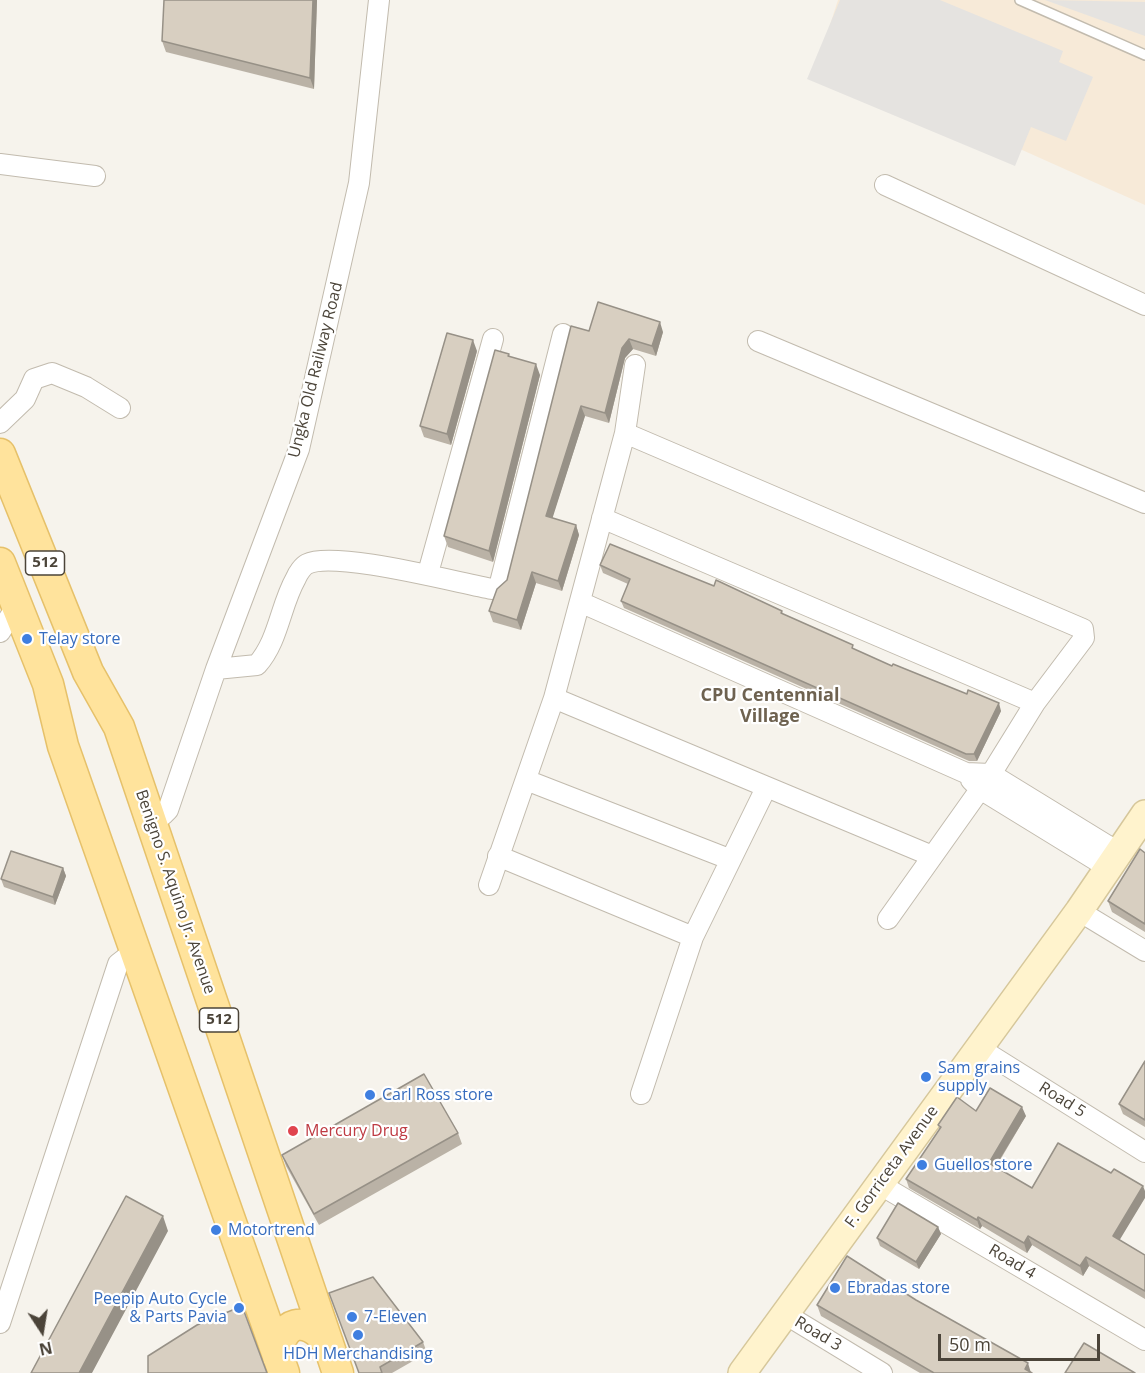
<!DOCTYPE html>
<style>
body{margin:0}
#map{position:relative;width:1145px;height:1373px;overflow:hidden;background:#f6f3ec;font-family:"Open Sans",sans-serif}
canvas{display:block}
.north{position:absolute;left:12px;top:1301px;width:60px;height:60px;-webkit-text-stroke:4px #fff;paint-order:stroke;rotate:168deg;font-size:16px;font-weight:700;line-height:24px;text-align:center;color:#4b4439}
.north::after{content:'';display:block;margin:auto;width:21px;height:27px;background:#4b4439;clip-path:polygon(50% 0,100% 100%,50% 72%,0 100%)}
.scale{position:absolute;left:938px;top:1334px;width:162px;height:27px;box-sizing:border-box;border:3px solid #4b4439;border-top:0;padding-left:8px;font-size:18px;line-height:21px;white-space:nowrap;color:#4b4439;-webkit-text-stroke:4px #fff;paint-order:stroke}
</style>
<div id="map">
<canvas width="1145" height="1373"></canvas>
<div class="north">N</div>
<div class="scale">50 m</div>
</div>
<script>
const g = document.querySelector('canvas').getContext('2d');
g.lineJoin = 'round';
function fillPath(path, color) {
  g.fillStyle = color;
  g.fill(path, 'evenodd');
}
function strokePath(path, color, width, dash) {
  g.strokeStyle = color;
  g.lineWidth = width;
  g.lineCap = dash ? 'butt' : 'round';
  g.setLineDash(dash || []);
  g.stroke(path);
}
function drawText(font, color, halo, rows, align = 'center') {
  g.font = font + ' "Open Sans",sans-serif';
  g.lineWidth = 4.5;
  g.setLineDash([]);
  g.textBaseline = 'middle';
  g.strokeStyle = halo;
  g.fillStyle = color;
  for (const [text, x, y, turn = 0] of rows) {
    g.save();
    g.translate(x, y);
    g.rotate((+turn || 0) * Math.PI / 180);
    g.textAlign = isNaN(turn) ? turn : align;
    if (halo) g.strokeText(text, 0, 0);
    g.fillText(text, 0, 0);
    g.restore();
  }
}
fillPath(new Path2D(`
 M 838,0 L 1145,0 L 1145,205 L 819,59 Z`), '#f7ead8');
fillPath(new Path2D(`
 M 840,0 L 940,0 L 1063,51 L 1059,62 L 1093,77 L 1066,141 L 1031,127 L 1015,166 L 807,79 Z
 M 1045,0 L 1145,2 L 1145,36 Z`), '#e5e3e0');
const service = new Path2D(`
 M 1020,0 L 1145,55`);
const minor = new Path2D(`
 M 0,164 L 95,176
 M 885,185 L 1145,305
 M 758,341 L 1145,503
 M 0,423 L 25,399 L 34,379 L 52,373 L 86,387 L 120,408
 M 625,433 L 1083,629 L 1084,638 L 1035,703 L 991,774 L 888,919
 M 602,518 L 1035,703
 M 428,573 L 493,339
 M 580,602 L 966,773 L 991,774 L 1118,852
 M 0,632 L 16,607
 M 216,669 L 257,665 C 279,640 280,606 296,578 C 298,573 303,566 307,564 C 334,550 458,583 492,589 L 499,587 L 563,334
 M 554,698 L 932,856
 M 526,780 L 729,859
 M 971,780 L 980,789 L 1107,867
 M 150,818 L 163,815 L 168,810 L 216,669 L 299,449 L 359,183 L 379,0
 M 498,856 L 693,937
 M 489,885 L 554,698 L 625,433 L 635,365
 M 1079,911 L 1145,951
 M 979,1048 L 1145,1152
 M 641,1094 L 693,937 L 766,788
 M 879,1184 L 1145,1340
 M 785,1314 L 882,1373
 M 0,1323 L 118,964 L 127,957 L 136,953`);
const secondary = new Path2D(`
 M 742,1373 L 1079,911 L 1145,814`);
const primary = new Path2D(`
 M 0,454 L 88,672 L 119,727 L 338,1373
 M 0,563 L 48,684 L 63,746 L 284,1373
 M 278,1357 C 279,1320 307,1314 328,1343`);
strokePath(service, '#c2bbae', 12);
strokePath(minor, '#c2bbae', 22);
strokePath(secondary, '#d6c79b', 30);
strokePath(primary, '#e6c16a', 33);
strokePath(service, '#fff', 9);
strokePath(minor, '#fff', 20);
strokePath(secondary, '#fff3cd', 27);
strokePath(primary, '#ffe39c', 30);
fillPath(new Path2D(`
 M 317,0 L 314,89 L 166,52 L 162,41 Z
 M 589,331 L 663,332 L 656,356 L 633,349 L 625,358 L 609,423 L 585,416 L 552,518 L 576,525 L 579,535 L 562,591 L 536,583 L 521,630 L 493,622 L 489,611 L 507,580 Z
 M 477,351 L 451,445 L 424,437 L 420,426 Z
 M 509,354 L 510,357 L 540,375 L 493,562 L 448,547 L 444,536 Z
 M 600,565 L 714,586 L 782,611 L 783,614 L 855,650 L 892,666 L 1001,711 L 977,761 L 969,761 L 624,608 L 621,601 L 628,584 L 603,573 Z
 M 1145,853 L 1145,932 L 1112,912 L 1108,901 Z
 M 63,868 L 66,876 L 55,905 L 4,887 L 1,879 Z
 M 1145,1061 L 1145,1127 L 1123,1114 L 1119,1104 Z
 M 976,1111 L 1026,1116 L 996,1167 L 1145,1255 L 1145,1299 L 1089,1266 L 1083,1276 L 1032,1245 L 1027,1253 L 982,1226 L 980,1229 L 909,1188 L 906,1179 L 940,1130 L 938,1125 Z
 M 458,1133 L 462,1144 L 319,1225 L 286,1166 L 282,1155 Z
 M 938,1227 L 941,1234 L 919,1269 L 880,1246 L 877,1238 Z
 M 817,1305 L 1031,1372 L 1032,1373 L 920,1373 L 821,1316 Z
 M 423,1342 L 427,1353 L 392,1373 L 359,1373 Z`), '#bab2a6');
fillPath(new Path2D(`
 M 313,0 L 317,0 L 314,89 L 310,78 Z
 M 660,322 L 663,332 L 656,356 L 652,346 Z
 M 629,339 L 633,349 L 625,358 L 609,423 L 605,413 L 622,348 Z
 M 473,340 L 477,351 L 451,445 L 447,434 Z
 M 536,364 L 540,375 L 493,562 L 489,551 Z
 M 581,406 L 585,416 L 550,526 L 546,516 Z
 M 576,525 L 579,535 L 562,591 L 558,581 Z
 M 532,572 L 536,583 L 521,630 L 517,620 Z
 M 999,703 L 1001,711 L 977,761 L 974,754 Z
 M 63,868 L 66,876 L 55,905 L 53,897 Z
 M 1022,1107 L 1026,1116 L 992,1172 L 989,1163 Z
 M 1143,1186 L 1145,1191 L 1145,1198 L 1116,1246 L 1113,1236 Z
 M 163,1216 L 168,1231 L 92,1373 L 79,1373 Z
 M 978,1217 L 982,1226 L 980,1229 L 977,1220 Z
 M 938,1227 L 941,1234 L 919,1269 L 916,1262 Z
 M 1028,1236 L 1032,1245 L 1027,1253 L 1024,1243 Z
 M 1086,1257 L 1089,1266 L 1083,1276 L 1080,1266 Z
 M 1028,1363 L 1031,1373 L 1025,1369 Z`), '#979187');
const building = new Path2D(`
 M 164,0 L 313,0 L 310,78 L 162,41 Z
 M 598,302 L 660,322 L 652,346 L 629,339 L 622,348 L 605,413 L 581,406 L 546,516 L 576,525 L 558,581 L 532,572 L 517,620 L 489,611 L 497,589 L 507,580 L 571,326 L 589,331 Z
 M 447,333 L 473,340 L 447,434 L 420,426 Z
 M 495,350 L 509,354 L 508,356 L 536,364 L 489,551 L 444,536 Z
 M 610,544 L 714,586 L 716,580 L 782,611 L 781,613 L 853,645 L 852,648 L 892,666 L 893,664 L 967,694 L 968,690 L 999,703 L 974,754 L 966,754 L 621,601 L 630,579 L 600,565 Z
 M 1140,849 L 1145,853 L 1145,924 L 1108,901 Z
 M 11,851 L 63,868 L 53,897 L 1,879 Z
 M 1145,1061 L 1145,1120 L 1119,1104 Z
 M 424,1074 L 458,1133 L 314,1214 L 282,1155 Z
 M 990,1088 L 1022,1107 L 989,1163 L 1032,1188 L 1058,1143 L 1111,1173 L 1114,1169 L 1143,1186 L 1113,1236 L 1145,1255 L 1145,1291 L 1086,1257 L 1080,1266 L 1028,1236 L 1024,1243 L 978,1217 L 977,1220 L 906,1179 L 941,1127 L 938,1125 L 957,1097 L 976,1111 Z
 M 126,1196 L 163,1216 L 79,1373 L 31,1373 Z
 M 898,1203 L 938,1227 L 916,1262 L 877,1238 Z
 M 847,1256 L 916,1300 L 1028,1363 L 1025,1369 L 1032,1373 L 934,1373 L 817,1305 Z
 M 373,1277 L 423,1342 L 380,1367 L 382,1373 L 359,1373 L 329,1293 Z
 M 242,1306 L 267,1373 L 148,1373 L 148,1356 L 197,1325 Z
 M 1084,1343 L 1135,1373 L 1065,1373 Z`);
fillPath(building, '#d8cfc1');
strokePath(building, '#979187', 1.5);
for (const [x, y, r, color] of [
 [27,639,6,"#3f7fe0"],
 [926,1077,6,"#3f7fe0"],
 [370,1095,6,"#3f7fe0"],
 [293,1131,6,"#e0444e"],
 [922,1165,6,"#3f7fe0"],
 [216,1230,6,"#3f7fe0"],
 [835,1288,6,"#3f7fe0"],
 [239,1308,6,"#3f7fe0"],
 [352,1317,6,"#3f7fe0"],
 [358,1335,6,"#3f7fe0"]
]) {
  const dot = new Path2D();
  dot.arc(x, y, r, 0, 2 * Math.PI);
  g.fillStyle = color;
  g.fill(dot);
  strokePath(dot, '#fff', 2);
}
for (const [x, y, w] of [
 [45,563,39],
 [219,1020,39]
]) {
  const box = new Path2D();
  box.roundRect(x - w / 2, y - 12, w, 24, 4.5);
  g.fillStyle = '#fff';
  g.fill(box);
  strokePath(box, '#4b4439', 1.5);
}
drawText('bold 15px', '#4b4439', null, [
 ["512",45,563],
 ["512",219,1020]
]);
drawText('16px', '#4b4439', '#fff', [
 ["Ungka Old Railway Road",316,370,-76],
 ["Benigno S. Aquino Jr. Avenue",175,892,71],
 ["Road 5",1062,1100,32],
 ["F. Gorriceta Avenue",892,1167,-54],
 ["Road 4",1012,1262,31],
 ["Road 3",818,1334,31]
]);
drawText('16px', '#366cbe', '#fff', [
 ["Telay store",39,639],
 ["Sam grains",938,1068],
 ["supply",938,1086],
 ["Carl Ross store",382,1095],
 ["Guellos store",934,1165],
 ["Motortrend",228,1230],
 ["Ebradas store",847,1288],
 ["Peepip Auto Cycle",227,1299,"right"],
 ["& Parts Pavia",227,1317,"right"],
 ["7-Eleven",364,1317],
 ["HDH Merchandising",358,1354,"center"]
], 'left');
drawText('16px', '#be3a42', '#fff', [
 ["Mercury Drug",305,1131]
], 'left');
drawText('bold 18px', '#6e6250', '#fff', [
 ["CPU Centennial",770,696],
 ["Village",770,717]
]);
</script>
